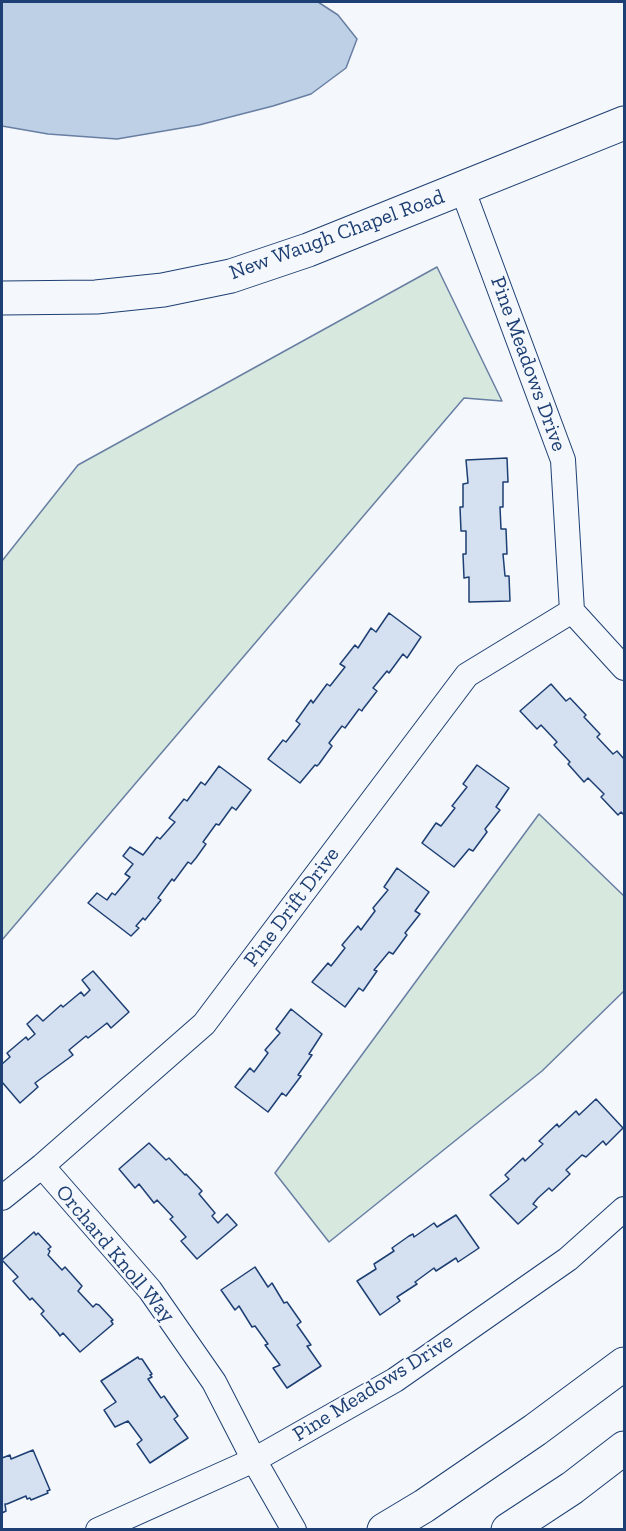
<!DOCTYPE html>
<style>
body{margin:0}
#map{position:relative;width:626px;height:1531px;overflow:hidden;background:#f4f7fb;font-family:"Zilla Slab",serif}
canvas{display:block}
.frame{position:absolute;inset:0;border:3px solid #1d3f73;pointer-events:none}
</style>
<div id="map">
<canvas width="626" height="1531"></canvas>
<div class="frame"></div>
</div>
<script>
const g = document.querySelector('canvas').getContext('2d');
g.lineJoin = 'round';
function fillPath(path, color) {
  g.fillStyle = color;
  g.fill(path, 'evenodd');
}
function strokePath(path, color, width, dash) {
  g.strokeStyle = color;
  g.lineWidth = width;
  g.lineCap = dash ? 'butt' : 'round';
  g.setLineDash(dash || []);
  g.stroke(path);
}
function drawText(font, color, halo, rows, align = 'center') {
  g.font = font + ' "Zilla Slab",serif';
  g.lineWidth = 4.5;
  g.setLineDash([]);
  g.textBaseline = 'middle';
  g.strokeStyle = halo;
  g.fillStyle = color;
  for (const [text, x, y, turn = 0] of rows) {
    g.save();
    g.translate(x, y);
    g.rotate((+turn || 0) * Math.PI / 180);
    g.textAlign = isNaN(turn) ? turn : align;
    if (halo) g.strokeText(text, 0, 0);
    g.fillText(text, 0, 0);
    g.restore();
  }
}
const green = new Path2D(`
 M 437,267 L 502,401 L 464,398 L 2,940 L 2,561 L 78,465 Z
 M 539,814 L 624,896 L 624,991 L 542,1071 L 329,1242 L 275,1173 Z`);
fillPath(green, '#d7e8df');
strokePath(green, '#687fa3', 1.5);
const water = new Path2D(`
 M 2,2 L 318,2 L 338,15 L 357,39 L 346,68 L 311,94 L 273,106 L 199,125 L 117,139 L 48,134 L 2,126 Z`);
fillPath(water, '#bed0e5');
strokePath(water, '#687fa3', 1.5);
const building = new Path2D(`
 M 507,458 L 508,482 L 503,482 L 503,507 L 500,507 L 501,529 L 506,529 L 507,554 L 503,554 L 505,576 L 509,576 L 510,601 L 469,602 L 469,577 L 464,578 L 463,554 L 466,554 L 466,531 L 461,531 L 460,507 L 463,507 L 463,484 L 468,483 L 466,460 Z
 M 389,613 L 421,637 L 407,658 L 403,654 L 389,673 L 387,671 L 373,688 L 377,691 L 363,709 L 362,711 L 359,709 L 345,728 L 342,726 L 329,743 L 332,746 L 319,764 L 317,766 L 315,765 L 300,783 L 268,759 L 283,740 L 286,742 L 300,724 L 296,721 L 311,700 L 313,703 L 327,684 L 330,686 L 345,667 L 340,664 L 355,645 L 358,648 L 371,628 L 376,632 Z
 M 551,684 L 566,701 L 570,698 L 586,715 L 584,717 L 600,734 L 597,737 L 613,754 L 617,751 L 624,759 L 624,815 L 621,812 L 618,815 L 601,797 L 604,794 L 588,778 L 584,782 L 568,764 L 570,762 L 554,745 L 557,742 L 541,725 L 537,729 L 520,711 Z
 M 477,765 L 509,788 L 496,807 L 500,810 L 485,829 L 487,832 L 473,851 L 469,849 L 454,867 L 422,843 L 436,823 L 441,826 L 455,808 L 452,806 L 467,787 L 463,784 Z
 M 219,766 L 251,790 L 236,810 L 232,807 L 219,825 L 216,824 L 203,842 L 206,844 L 196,858 L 191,864 L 188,862 L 174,881 L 172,879 L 158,898 L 161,900 L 145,920 L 143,918 L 136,926 L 139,928 L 131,936 L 88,903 L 97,893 L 107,900 L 112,893 L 115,895 L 130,877 L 125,874 L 133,864 L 123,856 L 130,847 L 143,855 L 157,837 L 160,839 L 175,822 L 169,818 L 184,799 L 187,801 L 201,782 L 205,785 Z
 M 397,868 L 429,892 L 415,911 L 420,914 L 405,933 L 407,935 L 393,954 L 389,952 L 374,970 L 377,971 L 363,991 L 359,988 L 345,1007 L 312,982 L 328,963 L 331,966 L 345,948 L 342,945 L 358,926 L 361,930 L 363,927 L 375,911 L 373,908 L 388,890 L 384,887 Z
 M 93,971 L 129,1012 L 111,1028 L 107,1023 L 88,1038 L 86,1036 L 69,1050 L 73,1055 L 35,1083 L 38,1087 L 20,1103 L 2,1082 L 2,1064 L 10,1057 L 7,1053 L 26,1037 L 28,1040 L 35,1034 L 27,1024 L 37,1015 L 43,1021 L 61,1005 L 63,1007 L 81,992 L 84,996 L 90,990 L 82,980 Z
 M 291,1009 L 322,1034 L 309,1054 L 312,1055 L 298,1075 L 301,1076 L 286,1096 L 282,1093 L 268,1112 L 235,1087 L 250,1068 L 254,1072 L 268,1053 L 265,1050 L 280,1033 L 276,1029 Z
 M 596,1099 L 623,1128 L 606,1145 L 603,1141 L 586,1157 L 582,1155 L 566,1170 L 570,1174 L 552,1191 L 549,1188 L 538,1198 L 533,1204 L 537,1207 L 518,1224 L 490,1195 L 509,1179 L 505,1175 L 523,1158 L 525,1161 L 543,1144 L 539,1141 L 557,1124 L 559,1127 L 576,1111 L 579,1115 Z
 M 149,1143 L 166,1160 L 169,1158 L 185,1175 L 186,1174 L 202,1191 L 199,1194 L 215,1213 L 212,1216 L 218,1223 L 227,1214 L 237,1225 L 197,1259 L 181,1241 L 186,1237 L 170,1219 L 173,1217 L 157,1200 L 154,1203 L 139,1184 L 135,1188 L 119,1169 Z
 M 456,1215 L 479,1248 L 458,1262 L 456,1258 L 436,1271 L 434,1268 L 415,1282 L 417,1284 L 397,1297 L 400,1301 L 380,1315 L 357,1281 L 376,1269 L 374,1264 L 394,1251 L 392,1248 L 409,1236 L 413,1234 L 414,1237 L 434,1223 L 437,1227 Z
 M 34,1232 L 36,1235 L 38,1233 L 51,1247 L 48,1249 L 50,1251 L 48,1255 L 62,1270 L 65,1267 L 82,1286 L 78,1291 L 93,1307 L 96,1304 L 99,1305 L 113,1320 L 111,1321 L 113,1324 L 80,1352 L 63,1333 L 60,1336 L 58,1333 L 41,1314 L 44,1311 L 32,1298 L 30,1300 L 13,1281 L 18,1277 L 2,1260 Z
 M 255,1267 L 268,1287 L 272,1283 L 284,1303 L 287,1302 L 301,1322 L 297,1325 L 311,1345 L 307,1346 L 321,1366 L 287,1388 L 273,1368 L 280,1365 L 265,1345 L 268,1344 L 255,1326 L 252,1327 L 239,1306 L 235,1310 L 221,1290 Z
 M 138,1357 L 139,1359 L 142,1359 L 152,1374 L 150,1375 L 152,1377 L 148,1379 L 161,1398 L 164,1396 L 178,1416 L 174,1419 L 188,1438 L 150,1463 L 137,1444 L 142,1440 L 128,1421 L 115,1427 L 104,1410 L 116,1402 L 101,1381 Z
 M 33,1450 L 50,1490 L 47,1491 L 48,1493 L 31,1500 L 30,1498 L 27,1499 L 26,1496 L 7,1504 L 5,1504 L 6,1511 L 2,1513 L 2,1458 L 10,1455 L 11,1459 Z`);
fillPath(building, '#d5e0f0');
strokePath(building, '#1d3f73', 1.5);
const street = new Path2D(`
 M 462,188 L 563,460 L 572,611 L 624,668
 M 42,1166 L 150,1290 L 214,1382 L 254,1460 L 294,1530
 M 2,1198 L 42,1166 L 204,1024 L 467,675 L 572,611
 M 98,1530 L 254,1460 L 395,1380 L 568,1259 L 624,1209`);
const secondary = new Path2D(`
 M 2,298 L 96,297 L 163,290 L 231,276 L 308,250 L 624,123
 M 384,1530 L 424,1506 L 535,1430 L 624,1364
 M 508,1530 L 572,1488 L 624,1448`);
strokePath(street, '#1d3f73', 26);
strokePath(secondary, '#1d3f73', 35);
strokePath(street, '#f4f7fb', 24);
strokePath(secondary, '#f4f7fb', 33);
drawText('21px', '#1d3f73', '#f4f7fb', [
 ["New Waugh Chapel Road",337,235,-20],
 ["Pine Meadows Drive",528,364,70],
 ["Pine Drift Drive",292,907,-53],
 ["Orchard Knoll Way",115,1254,50],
 ["Pine Meadows Drive",373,1388,-32]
]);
</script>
